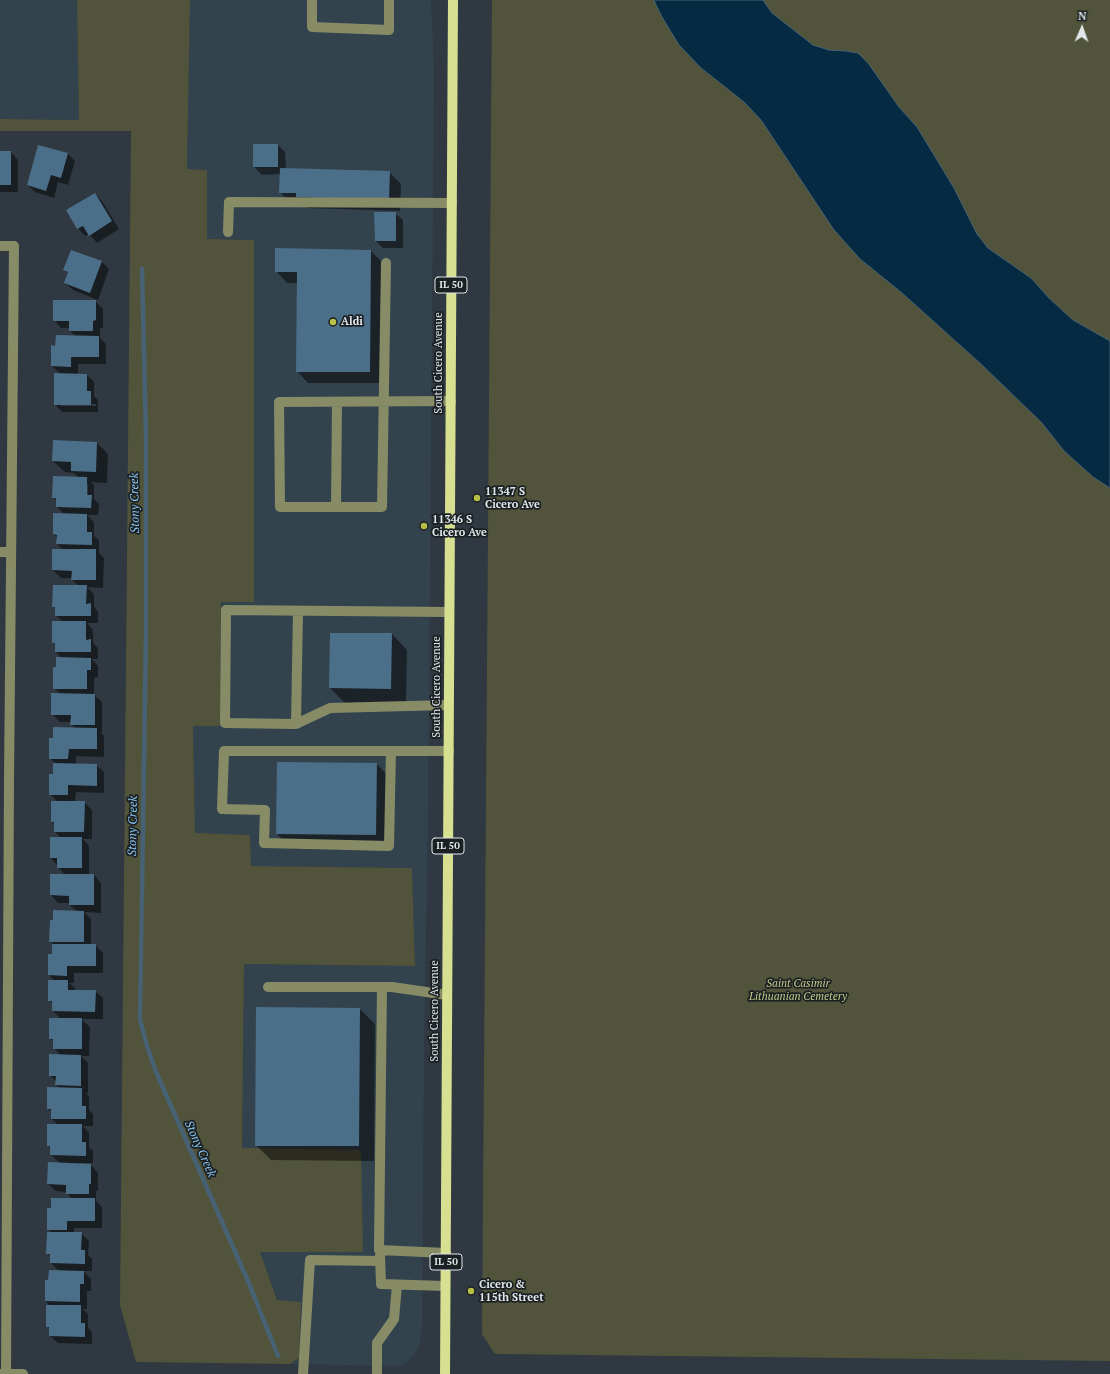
<!DOCTYPE html>
<style>
body{margin:0}
#map{position:relative;width:1110px;height:1374px;overflow:hidden;background:#303941;font-family:"PT Serif",serif}
canvas{display:block}
.north{position:absolute;left:1062px;top:8px;width:40px;height:40px;-webkit-text-stroke:3px #1b2023;paint-order:stroke;rotate:2deg;font-size:11px;font-weight:700;line-height:16px;text-align:center;color:#e0e6ea}
.north::after{content:'';display:block;margin:auto;width:14px;height:18px;background:#e0e6ea;clip-path:polygon(50% 0,100% 100%,50% 72%,0 100%)}
</style>
<div id="map">
<canvas width="1110" height="1374"></canvas>
<div class="north">N</div>
</div>
<script>
const g = document.querySelector('canvas').getContext('2d');
g.lineJoin = 'round';
function fillPath(path, color) {
  g.fillStyle = color;
  g.fill(path, 'evenodd');
}
function strokePath(path, color, width, dash) {
  g.strokeStyle = color;
  g.lineWidth = width;
  g.lineCap = dash ? 'butt' : 'round';
  g.setLineDash(dash || []);
  g.stroke(path);
}
function drawText(font, color, halo, rows, align = 'center') {
  g.font = font + ' "PT Serif",serif';
  g.lineWidth = 3.5;
  g.setLineDash([]);
  g.textBaseline = 'middle';
  g.strokeStyle = halo;
  g.fillStyle = color;
  for (const [text, x, y, turn = 0] of rows) {
    g.save();
    g.translate(x, y);
    g.rotate((+turn || 0) * Math.PI / 180);
    g.textAlign = isNaN(turn) ? turn : align;
    if (halo) g.strokeText(text, 0, 0);
    g.fillText(text, 0, 0);
    g.restore();
  }
}
fillPath(new Path2D(`
 M 0,0 L 77,0 L 79,120 L 0,119 Z
 M 190,0 L 431,0 L 434,71 L 428,814 L 424,1047 L 422,1322 L 420,1345 L 413,1357 L 400,1366 L 290,1364 L 295,1362 L 301,1302 L 277,1300 L 260,1251 L 361,1150 L 242,1148 L 244,964 L 415,966 L 412,868 L 251,866 L 250,835 L 195,833 L 193,726 L 220,725 L 221,602 L 254,602 L 254,240 L 207,239 L 207,170 L 187,169 Z`), '#33434e');
fillPath(new Path2D(`
 M 77,0 L 190,0 L 187,169 L 207,170 L 207,239 L 254,240 L 254,602 L 221,602 L 220,726 L 193,726 L 195,833 L 250,835 L 251,866 L 412,868 L 415,966 L 244,964 L 242,1148 L 361,1150 L 363,1252 L 260,1252 L 277,1300 L 301,1302 L 299,1358 L 290,1364 L 136,1362 L 120,1305 L 131,131 L 0,131 L 0,119 L 79,120 Z
 M 492,0 L 1110,0 L 1110,1361 L 499,1354 L 494,1353 L 482,1334 Z`), '#51543b');
const water = new Path2D(`
 M 654,0 L 763,0 L 772,13 L 813,45 L 829,50 L 846,51 L 858,53 L 868,63 L 899,107 L 917,127 L 954,188 L 977,234 L 988,248 L 1031,278 L 1049,298 L 1073,320 L 1110,341 L 1110,488 L 1093,477 L 1064,451 L 1042,423 L 982,365 L 902,293 L 860,259 L 834,230 L 761,120 L 744,102 L 701,68 L 679,45 L 662,17 Z`);
fillPath(water, '#052a41');
strokePath(water, '#476274', 1);
fillPath(new Path2D(`
 M 254,145 L 278,145 L 285,152 L 286,170 L 389,172 L 401,184 L 400,211 L 308,208 L 304,204 L 291,204 L 280,192 L 280,174 L 262,175 L 254,167 Z
 M 39,146 L 68,154 L 75,161 L 68,185 L 58,182 L 54,198 L 35,192 L 28,185 Z
 M 0,152 L 11,152 L 18,160 L 18,192 L 0,192 Z
 M 95,194 L 102,201 L 119,229 L 97,243 L 89,234 L 85,236 L 78,228 Z
 M 395,213 L 403,220 L 403,248 L 383,248 L 376,241 Z
 M 371,251 L 382,262 L 381,383 L 308,383 L 297,371 L 298,283 L 287,283 L 276,271 Z
 M 102,262 L 109,269 L 98,300 L 73,290 L 65,283 L 69,274 L 64,270 Z
 M 95,301 L 103,309 L 103,328 L 100,328 L 100,338 L 106,344 L 106,364 L 78,364 L 78,375 L 87,375 L 94,382 L 94,396 L 98,400 L 98,412 L 62,412 L 55,404 L 61,374 L 52,366 L 52,346 L 56,347 L 75,336 L 70,331 L 70,328 L 61,328 L 54,320 ZM 61,404 L 96,404 L 96,406 L 61,406 Z
 M 97,443 L 108,454 L 107,483 L 91,482 L 94,485 L 94,499 L 99,504 L 98,515 L 87,515 L 94,522 L 94,536 L 99,540 L 99,553 L 104,558 L 103,588 L 87,587 L 94,594 L 94,607 L 98,612 L 98,623 L 87,623 L 93,630 L 93,643 L 98,648 L 98,659 L 92,659 L 98,666 L 98,677 L 94,678 L 94,695 L 102,702 L 102,732 L 100,732 L 104,736 L 104,757 L 76,756 L 76,764 L 96,765 L 104,772 L 104,793 L 76,792 L 75,802 L 84,802 L 92,810 L 92,839 L 83,839 L 89,846 L 89,875 L 94,875 L 101,883 L 101,913 L 84,912 L 91,919 L 91,945 L 95,945 L 103,953 L 103,973 L 74,973 L 74,983 L 69,983 L 75,988 L 75,991 L 95,991 L 103,998 L 103,1019 L 81,1019 L 90,1027 L 89,1056 L 81,1056 L 88,1063 L 88,1093 L 86,1093 L 89,1096 L 89,1110 L 93,1114 L 93,1126 L 83,1126 L 89,1133 L 89,1147 L 93,1151 L 93,1163 L 79,1163 L 79,1164 L 91,1165 L 98,1173 L 98,1191 L 96,1191 L 96,1201 L 102,1207 L 102,1228 L 74,1228 L 74,1233 L 81,1233 L 89,1241 L 88,1255 L 92,1259 L 92,1271 L 83,1271 L 91,1279 L 91,1291 L 87,1291 L 87,1309 L 83,1309 L 88,1314 L 88,1328 L 92,1332 L 92,1344 L 58,1343 L 50,1336 L 50,1330 L 47,1326 L 50,1306 L 46,1301 L 49,1281 L 59,1271 L 51,1263 L 51,1257 L 47,1253 L 52,1233 L 48,1229 L 72,1199 L 67,1193 L 67,1192 L 56,1191 L 48,1184 L 60,1163 L 51,1155 L 51,1149 L 48,1145 L 58,1125 L 52,1119 L 52,1112 L 48,1109 L 60,1089 L 56,1085 L 56,1082 L 50,1075 L 61,1056 L 54,1048 L 54,1042 L 50,1038 L 61,1019 L 53,1011 L 53,1004 L 49,1000 L 55,981 L 49,975 L 53,955 L 53,944 L 50,941 L 77,911 L 70,905 L 70,903 L 58,903 L 51,895 L 51,875 L 65,875 L 51,858 L 61,838 L 55,832 L 55,825 L 52,822 L 58,802 L 50,794 L 56,764 L 50,758 L 54,739 L 75,728 L 71,724 L 71,722 L 60,722 L 52,714 L 60,694 L 54,688 L 57,668 L 63,659 L 56,652 L 56,646 L 53,642 L 63,622 L 56,616 L 56,609 L 53,606 L 79,586 L 72,580 L 73,578 L 61,578 L 53,570 L 53,550 L 63,550 L 57,544 L 57,538 L 54,534 L 64,514 L 57,507 L 57,501 L 53,497 L 79,478 L 74,473 L 65,472 L 53,461 ZM 86,484 L 88,484 L 88,500 L 86,500 Z
 M 392,634 L 407,650 L 406,704 L 345,703 L 330,688 Z
 M 377,764 L 392,780 L 391,850 L 292,849 L 277,834 Z
 M 257,1008 L 360,1009 L 375,1024 L 374,1161 L 271,1160 L 256,1145 Z`), '#0007');
strokePath(new Path2D(`
 M 142,269 L 146,437 L 146,632 L 140,1019 L 146,1043 L 156,1072 L 248,1281 L 278,1356`), '#476274', 4.5);
fillPath(new Path2D(`
 M 253,144 L 278,144 L 278,167 L 253,167 Z
 M 38,145 L 68,153 L 61,178 L 51,175 L 46,191 L 27,185 Z
 M 0,151 L 11,151 L 11,185 L 0,185 Z
 M 280,168 L 390,171 L 389,200 L 296,197 L 296,193 L 279,193 Z
 M 95,193 L 112,221 L 89,236 L 83,226 L 77,229 L 66,210 Z
 M 374,212 L 396,212 L 396,241 L 375,241 Z
 M 275,248 L 371,250 L 370,372 L 296,372 L 297,272 L 275,272 Z
 M 71,250 L 102,261 L 90,293 L 64,283 L 68,272 L 63,270 Z
 M 53,300 L 96,300 L 96,320 L 93,321 L 93,331 L 69,331 L 69,321 L 53,321 Z
 M 56,335 L 99,336 L 99,357 L 71,357 L 71,367 L 51,366 L 51,345 L 55,346 Z
 M 54,373 L 87,374 L 87,391 L 91,391 L 91,405 L 54,405 Z
 M 53,440 L 97,442 L 96,472 L 71,471 L 71,462 L 52,461 Z
 M 53,476 L 87,477 L 87,495 L 92,495 L 91,508 L 56,507 L 56,498 L 52,498 Z
 M 53,513 L 87,514 L 87,532 L 92,532 L 92,545 L 56,544 L 57,535 L 53,534 Z
 M 52,549 L 96,549 L 96,580 L 71,580 L 72,571 L 52,570 Z
 M 53,585 L 87,585 L 86,604 L 91,603 L 91,616 L 55,616 L 55,607 L 52,607 Z
 M 52,621 L 86,621 L 86,640 L 91,639 L 91,652 L 55,652 L 55,643 L 52,643 Z
 M 330,633 L 392,633 L 391,689 L 329,688 Z
 M 56,657 L 91,658 L 91,670 L 87,670 L 87,689 L 53,689 L 53,667 L 56,667 Z
 M 51,693 L 95,694 L 95,725 L 70,725 L 71,715 L 51,715 Z
 M 53,727 L 97,728 L 97,749 L 69,749 L 68,759 L 49,759 L 49,738 L 53,738 Z
 M 277,762 L 377,763 L 376,835 L 276,834 Z
 M 53,763 L 97,764 L 97,786 L 68,785 L 68,795 L 49,795 L 49,774 L 53,774 Z
 M 51,801 L 85,801 L 84,832 L 54,832 L 54,822 L 51,822 Z
 M 50,837 L 82,837 L 82,868 L 57,868 L 57,858 L 50,858 Z
 M 50,874 L 94,874 L 94,905 L 69,905 L 69,896 L 50,895 Z
 M 53,910 L 84,911 L 84,942 L 49,942 L 50,920 L 53,920 Z
 M 52,944 L 96,944 L 96,966 L 67,966 L 67,976 L 48,975 L 48,954 L 52,954 Z
 M 48,980 L 68,980 L 68,990 L 96,990 L 95,1012 L 52,1011 L 52,1001 L 48,1001 Z
 M 256,1007 L 360,1008 L 359,1146 L 255,1146 Z
 M 49,1018 L 82,1018 L 82,1049 L 53,1049 L 53,1039 L 49,1039 Z
 M 49,1054 L 81,1055 L 81,1086 L 55,1085 L 56,1076 L 49,1076 Z
 M 47,1087 L 82,1088 L 82,1106 L 86,1106 L 86,1119 L 51,1119 L 51,1109 L 47,1109 Z
 M 47,1124 L 82,1124 L 82,1142 L 86,1142 L 86,1156 L 50,1155 L 50,1146 L 47,1146 Z
 M 48,1162 L 91,1164 L 91,1184 L 89,1184 L 89,1194 L 66,1194 L 66,1185 L 47,1184 Z
 M 51,1198 L 95,1198 L 95,1221 L 67,1221 L 67,1230 L 47,1230 L 47,1208 L 51,1208 Z
 M 47,1232 L 82,1232 L 81,1250 L 85,1250 L 85,1264 L 50,1263 L 50,1254 L 46,1254 Z
 M 49,1270 L 84,1271 L 84,1284 L 80,1284 L 80,1302 L 45,1301 L 45,1280 L 48,1280 Z
 M 46,1305 L 81,1305 L 81,1323 L 85,1323 L 85,1337 L 49,1336 L 49,1327 L 46,1327 Z`), '#4b6f89');
strokePath(new Path2D(`
 M 312,0 L 312,27 L 389,30 L 389,0
 M 228,232 L 229,202 L 452,203
 M 0,246 L 14,246 L 9,780 L 6,1374
 M 386,263 L 382,507 L 280,507 L 279,402 L 451,401
 M 336,507 L 337,402
 M 0,552 L 10,552
 M 449,705 L 330,708 L 296,724 L 225,723 L 226,610 L 449,612
 M 296,724 L 298,611
 M 391,751 L 389,846 L 264,843 L 265,810 L 222,809 L 224,751 L 449,751
 M 268,987 L 392,987 L 447,995
 M 382,987 L 379,1250 L 446,1253
 M 380,1256 L 381,1284 L 445,1286
 M 1,1374 L 23,1374
 M 303,1374 L 310,1260 L 380,1261
 M 377,1374 L 377,1343 L 394,1319 L 397,1285`), '#878c67', 10);
strokePath(new Path2D(`
 M 445,1374 L 453,0`), '#d7df91', 10);
for (const [x, y, r, color] of [
 [333,322,4,"#b8c147"],
 [477,498,4,"#b8c147"],
 [424,526,4,"#b8c147"],
 [471,1291,4,"#b8c147"]
]) {
  const dot = new Path2D();
  dot.arc(x, y, r, 0, 2 * Math.PI);
  g.fillStyle = color;
  g.fill(dot);
  strokePath(dot, '#1b2023', 1.5);
}
for (const [x, y, w] of [
 [451,285,32],
 [448,846,32],
 [446,1262,32]
]) {
  const box = new Path2D();
  box.roundRect(x - w / 2, y - 8, w, 16, 3);
  g.fillStyle = '#1b2023';
  g.fill(box);
  strokePath(box, '#e0e6ea', 1);
}
drawText('bold 10px', '#e0e6ea', null, [
 ["IL 50",451,285],
 ["IL 50",448,846],
 ["IL 50",446,1262]
]);
drawText('bold 11px', '#e0e6ea', '#1b2023', [
 ["Aldi",341,322],
 ["11347 S",485,492],
 ["Cicero Ave",485,505],
 ["11346 S",432,520],
 ["Cicero Ave",432,533],
 ["Cicero &",479,1285],
 ["115th Street",479,1298]
], 'left');
drawText('11px', '#e0e6ea', '#1b2023', [
 ["South Cicero Avenue",439,363,-90],
 ["South Cicero Avenue",437,687,-90],
 ["South Cicero Avenue",435,1011,-90]
]);
drawText('italic 11px', '#c5cc89', '#1b2023', [
 ["Saint Casimir",798,984],
 ["Lithuanian Cemetery",798,997]
]);
drawText('italic 12px', '#8bc7f3', '#1b2023', [
 ["Stony Creek",135,503,-91],
 ["Stony Creek",133,826,-89],
 ["Stony Creek",200,1149,66]
]);
</script>
